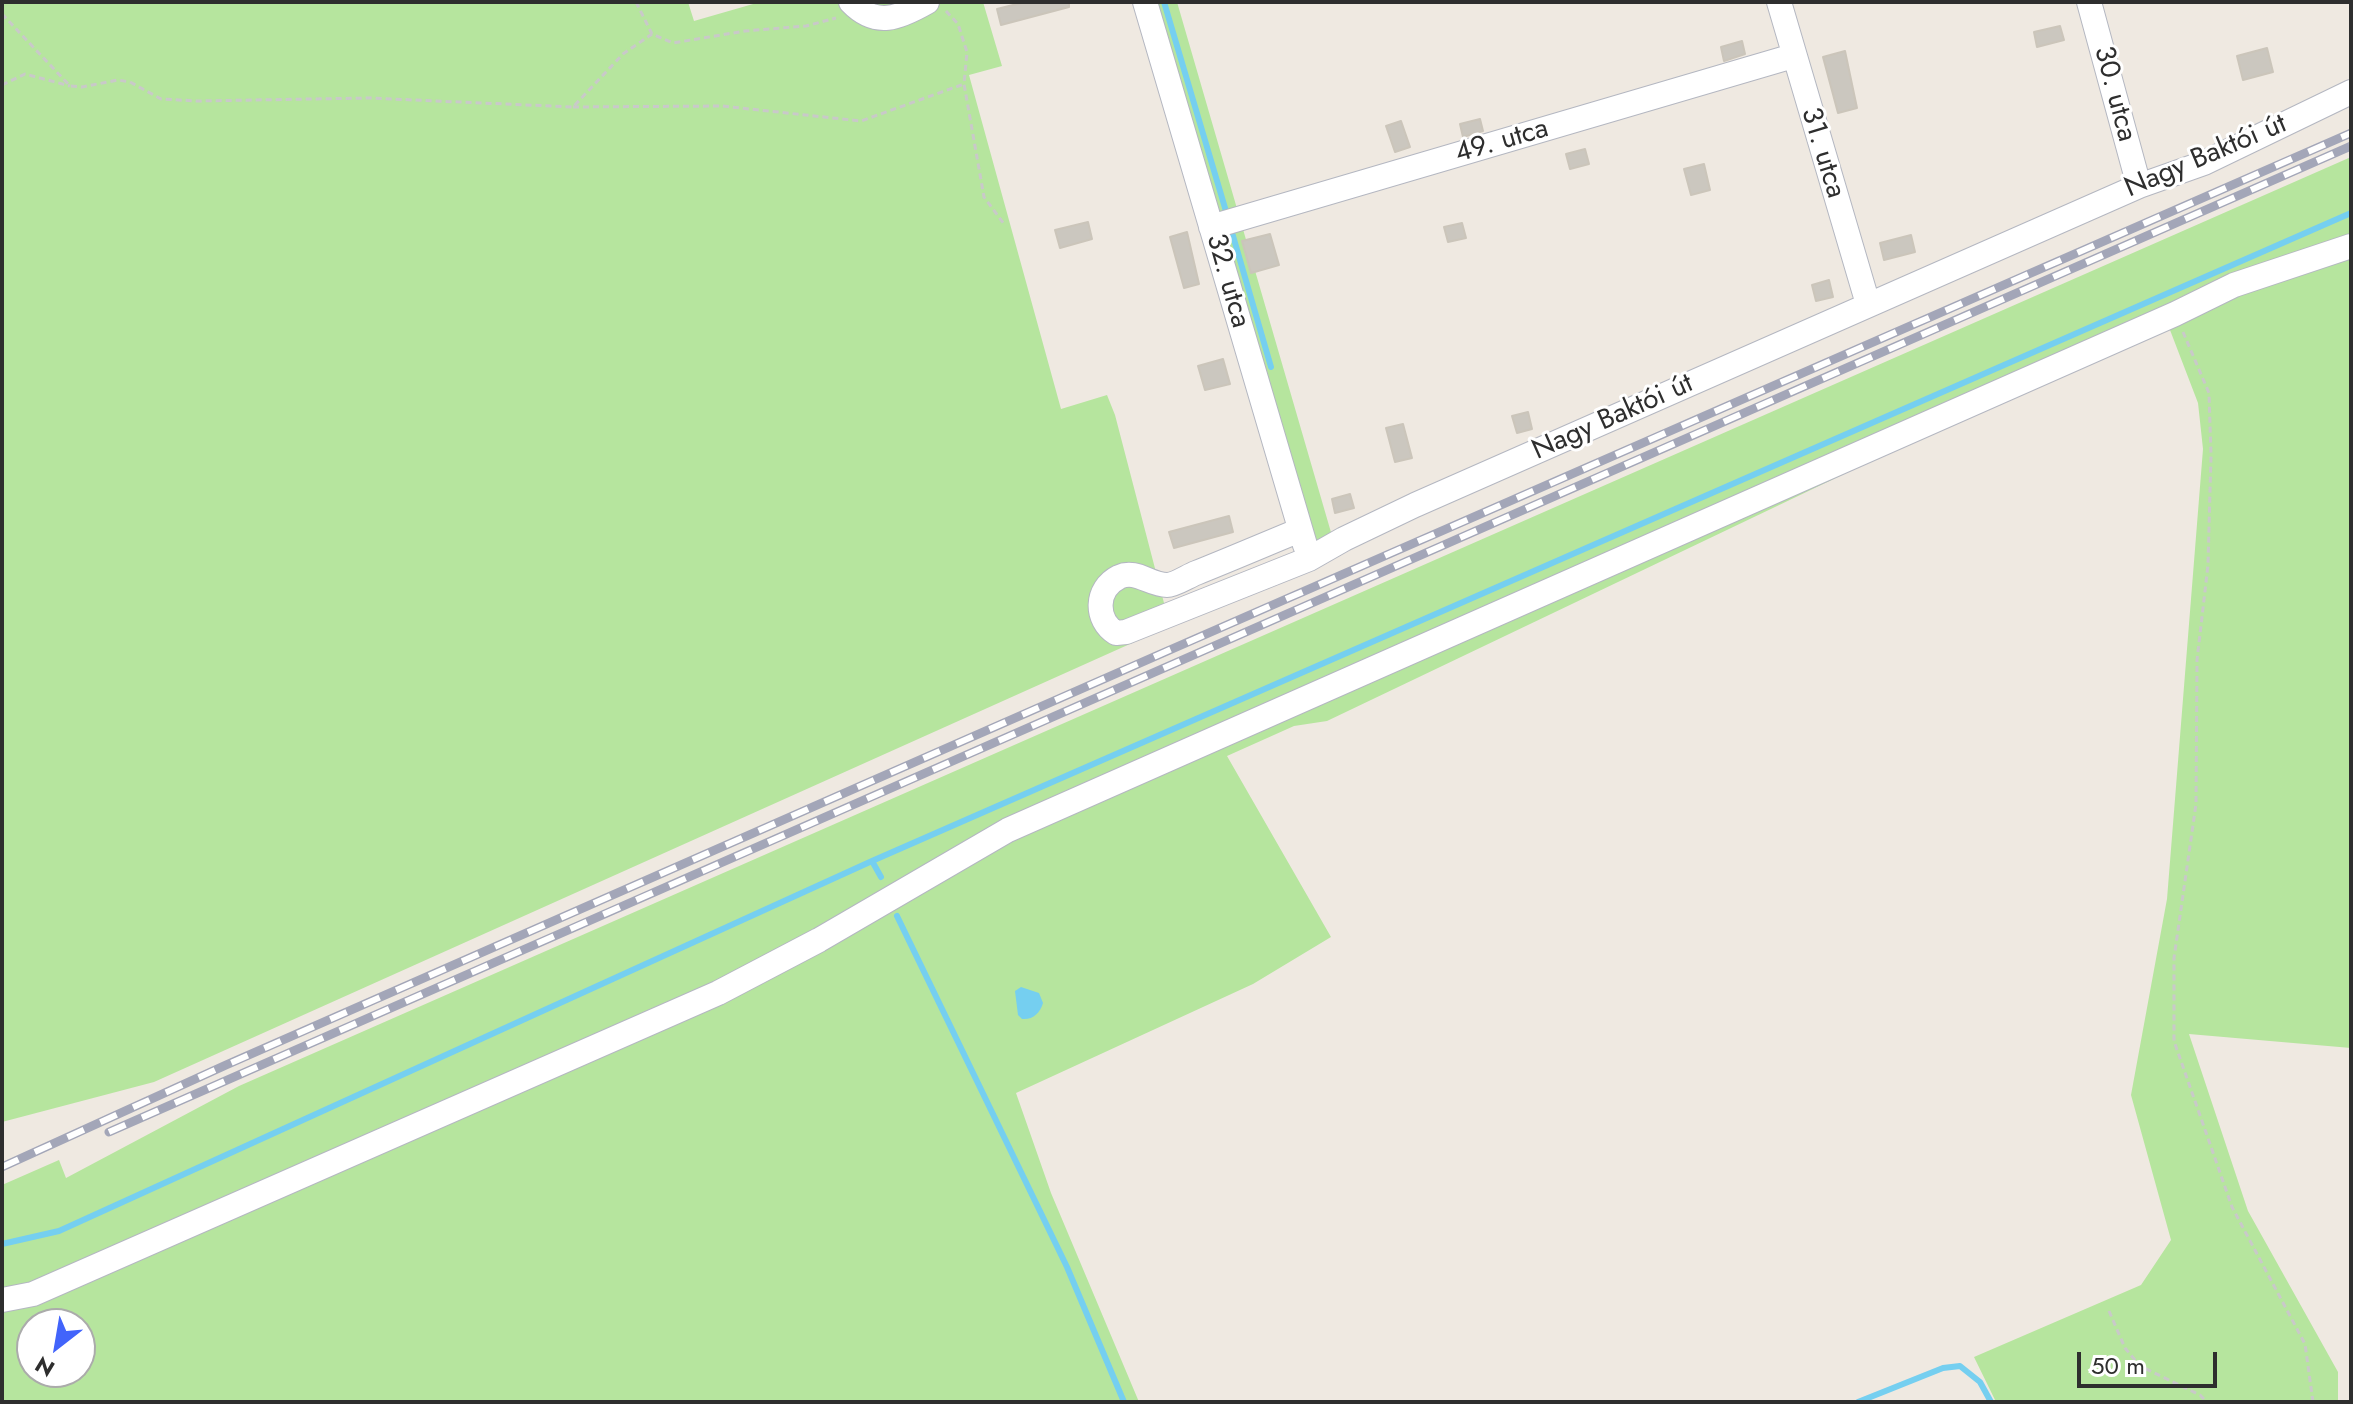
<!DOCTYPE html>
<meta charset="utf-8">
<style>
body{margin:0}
#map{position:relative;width:2353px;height:1404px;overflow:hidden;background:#efe9e1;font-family:Jost,sans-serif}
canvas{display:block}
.frame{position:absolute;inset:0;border:4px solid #2e2e2e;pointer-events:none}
.north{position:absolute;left:16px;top:1308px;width:80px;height:80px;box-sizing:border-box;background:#fff;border:2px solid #ababab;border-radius:50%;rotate:211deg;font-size:22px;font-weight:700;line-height:32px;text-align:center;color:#2e2e2e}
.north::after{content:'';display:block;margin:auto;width:28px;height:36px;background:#4264fb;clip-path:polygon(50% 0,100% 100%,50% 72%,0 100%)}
.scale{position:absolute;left:2077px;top:1352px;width:140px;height:36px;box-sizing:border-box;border:4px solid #2e2e2e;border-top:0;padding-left:10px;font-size:24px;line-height:28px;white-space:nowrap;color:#2e2e2e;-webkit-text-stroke:6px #fff;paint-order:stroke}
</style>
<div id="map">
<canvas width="2353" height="1404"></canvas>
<div class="frame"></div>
<div class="north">N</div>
<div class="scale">50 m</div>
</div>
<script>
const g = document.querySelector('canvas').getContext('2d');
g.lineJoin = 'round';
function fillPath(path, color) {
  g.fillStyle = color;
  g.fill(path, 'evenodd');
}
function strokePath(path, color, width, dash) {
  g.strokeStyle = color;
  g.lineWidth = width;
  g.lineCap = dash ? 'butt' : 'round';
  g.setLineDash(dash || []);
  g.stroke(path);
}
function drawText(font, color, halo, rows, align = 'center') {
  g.font = font + ' Jost,sans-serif';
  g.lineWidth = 6;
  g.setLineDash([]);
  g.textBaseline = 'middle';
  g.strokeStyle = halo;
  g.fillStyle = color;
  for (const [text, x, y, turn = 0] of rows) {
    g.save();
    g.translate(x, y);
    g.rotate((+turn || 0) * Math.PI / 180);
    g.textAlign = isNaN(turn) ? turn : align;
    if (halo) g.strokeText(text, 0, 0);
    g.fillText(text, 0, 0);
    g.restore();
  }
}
fillPath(new Path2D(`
 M 2,2 L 688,2 L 694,21 L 760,2 L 983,2 L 1002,66 L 969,75 L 1061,409 L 1107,395 L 1115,415 L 1170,626 L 154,1082 L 2,1122 Z
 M 1133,2 L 1177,2 L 1337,553 L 1305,567 Z
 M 2351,157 L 2351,1048 L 2189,1034 L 2248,1211 L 2338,1372 L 2338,1402 L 1996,1402 L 1974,1357 L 2141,1285 L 2171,1240 L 2131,1095 L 2167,899 L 2203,449 L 2198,403 L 2170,330 L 2066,368 L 1327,721 L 1294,726 L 1227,756 L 1331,937 L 1253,984 L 1016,1093 L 1051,1193 L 1139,1402 L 2,1402 L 2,1185 L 59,1160 L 66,1178 L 239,1086 ZM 32,1324 L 80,1324 L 80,1372 L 32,1372 Z`), '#b6e59e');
fillPath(new Path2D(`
 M 1021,987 L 1039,993 L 1043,1003 C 1040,1013 1033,1020 1022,1019 L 1018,1015 L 1015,991 Z`), '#75cff0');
strokePath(new Path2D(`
 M 1164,2 L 1228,218
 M 1231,229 L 1271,367
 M 872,861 L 881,877
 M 897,916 L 1067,1267 L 1124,1402
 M 2,1244 L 59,1231 L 872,861 L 2351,213
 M 1858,1402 L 1943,1368 L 1960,1366 L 1980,1382 L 1991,1402`), '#75cff0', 6);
const building = new Path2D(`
 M 1025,2 L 1069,2 L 1069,7 L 1001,25 L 997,9 Z
 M 2060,26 L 2064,40 L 2037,47 L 2034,32 Z
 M 1742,41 L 1745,54 L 1724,61 L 1721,47 Z
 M 2267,48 L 2273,72 L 2243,80 L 2237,56 Z
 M 1845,51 L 1857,108 L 1838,113 L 1823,57 Z
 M 1480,119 L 1483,131 L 1463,137 L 1460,124 Z
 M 1401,121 L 1410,147 L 1395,152 L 1386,126 Z
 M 1585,149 L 1589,164 L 1570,169 L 1566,154 Z
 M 1704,164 L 1710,190 L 1691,195 L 1684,169 Z
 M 1088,222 L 1092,239 L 1060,248 L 1055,230 Z
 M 1462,223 L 1466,238 L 1448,242 L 1444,227 Z
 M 1187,232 L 1199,284 L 1184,288 L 1170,237 Z
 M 1270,234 L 1279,265 L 1251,273 L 1242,241 Z
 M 1911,235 L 1915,252 L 1884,260 L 1880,243 Z
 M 1829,280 L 1833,297 L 1816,301 L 1812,285 Z
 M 1223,359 L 1230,384 L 1205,390 L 1198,366 Z
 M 1528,412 L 1532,429 L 1517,433 L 1512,416 Z
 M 1403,424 L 1412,458 L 1395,462 L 1386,428 Z
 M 1350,494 L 1354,508 L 1335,513 L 1332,499 Z
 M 1229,516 L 1233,532 L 1174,548 L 1169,532 Z`);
fillPath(building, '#cbc7bf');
strokePath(building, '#cbc5ba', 2);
const minor = new Path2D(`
 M 851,2 C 876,28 899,18 927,2
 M 1145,2 L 1305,545
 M 1779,2 L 1868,304
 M 2089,2 L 2139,186
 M 1211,227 L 1793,56
 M 1300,530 C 1266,544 1231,559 1196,573 C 1188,576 1175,585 1167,585 C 1150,585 1136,569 1119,577 C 1095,589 1095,620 1116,633 L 1126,632 L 1309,559 L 1344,539 L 1415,505 L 2139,186 L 2204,163 L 2351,92
 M 2,1300 L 33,1294 L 718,993 L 819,940 L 1008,830 L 2175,314 L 2234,285 L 2351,246`);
strokePath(minor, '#b4b7c1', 26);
strokePath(new Path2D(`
 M 636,2 L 652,34 L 673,43 L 745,31 L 806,26 L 836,18
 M 946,11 L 958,24 L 967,52 L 964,84 L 984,197 L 1004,224
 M 2,14 L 70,86 L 82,87 L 118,80 L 130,82 L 161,99 L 197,101 L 369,98 L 573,107 L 623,54 L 652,34
 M 2,85 L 25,74 L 70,86
 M 573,107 L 722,106 L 861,121 L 964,84
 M 2183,332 L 2209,393 L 2211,455 L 2208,565 L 2197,660 L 2196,804 L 2174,958 L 2174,1041 L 2232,1207 L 2305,1344 L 2313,1402
 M 2109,1311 L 2125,1348 L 2140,1366 L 2200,1395 L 2207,1402`), '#c9c9c9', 3, [6, 4]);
strokePath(minor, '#fff', 24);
const rail = new Path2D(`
 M 109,1132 L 2351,146
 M 2,1167 L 226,1065 L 1156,656 L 2351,133`);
strokePath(rail, '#a3a6b8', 9);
strokePath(rail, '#fff', 6, [18]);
drawText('28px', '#2e2e2e', '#fff', [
 ["30. utca",2114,94,75],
 ["49. utca",1502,142,-16],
 ["31. utca",1822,153,73],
 ["Nagy Baktói út",2206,157,-23],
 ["32. utca",1227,281,74],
 ["Nagy Baktói út",1613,418,-24]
]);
</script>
